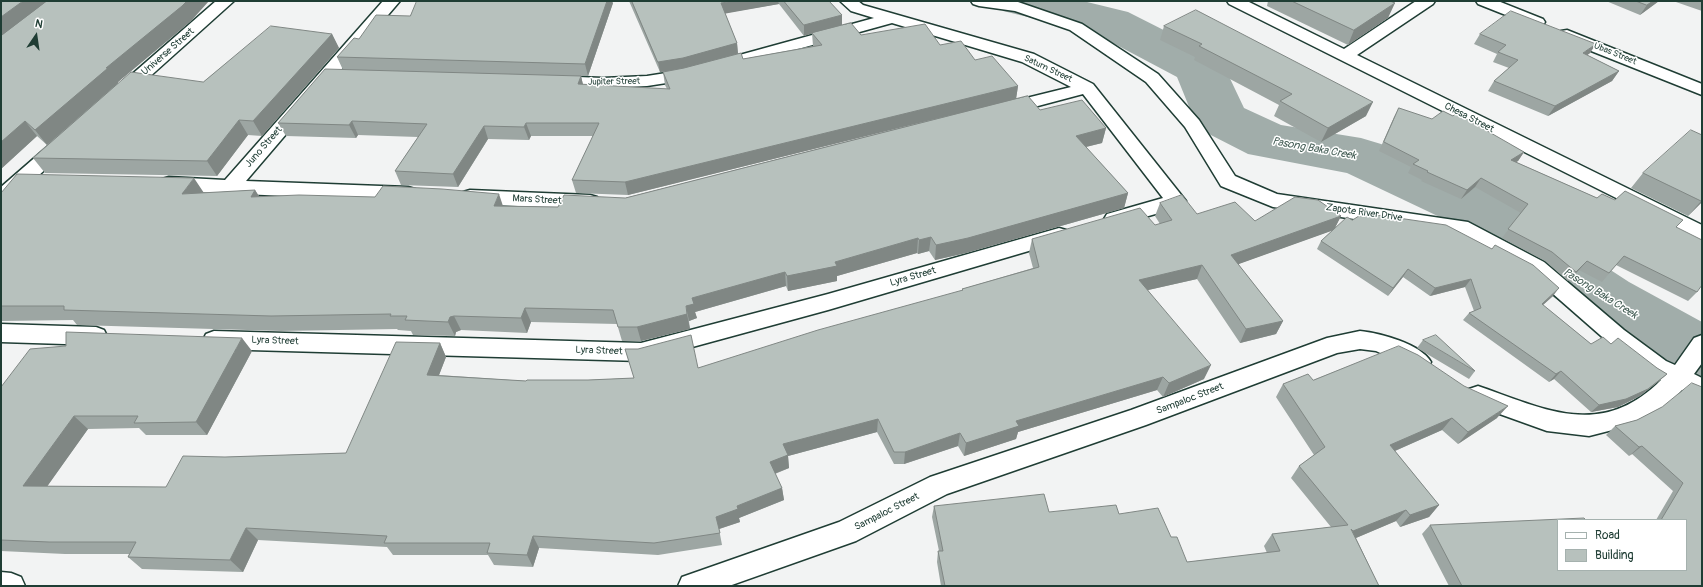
<!DOCTYPE html>
<style>
body{margin:0}
#map{position:relative;width:1703px;height:587px;overflow:hidden;background:#f2f3f3;font-family:Pangolin,sans-serif}
canvas{display:block}
.frame{position:absolute;inset:0;border:2px solid #1f3d34;pointer-events:none}
.legend{position:absolute;left:1557px;top:519px;width:130px;height:52px;box-sizing:border-box;background:#fff;border:1px solid #a5b1ae;margin:0;padding:5px 7px;list-style:none;font-size:12px;color:#1f3d34}
.legend li{display:flex;align-items:center;gap:8px;height:20px}
.legend b{width:20px;border:1px solid #a5b1ae}
.north{position:absolute;left:16px;top:16px;width:40px;height:40px;-webkit-text-stroke:3px #fff;paint-order:stroke;rotate:13deg;font-size:11px;font-weight:700;line-height:16px;text-align:center;color:#1f3d34}
.north::after{content:'';display:block;margin:auto;width:14px;height:18px;background:#1f3d34;clip-path:polygon(50% 0,100% 100%,50% 72%,0 100%)}
</style>
<div id="map">
<canvas width="1703" height="587"></canvas>
<div class="frame"></div>
<ul class="legend">
<li><b style="height:5px;background:#fff"></b>Road</li>
<li><b style="height:11px;background:#b7c1bd"></b>Building</li>
</ul>
<div class="north">N</div>
</div>
<script>
const g = document.querySelector('canvas').getContext('2d');
g.lineJoin = 'round';
function fillPath(path, color) {
  g.fillStyle = color;
  g.fill(path, 'evenodd');
}
function strokePath(path, color, width, dash) {
  g.strokeStyle = color;
  g.lineWidth = width;
  g.lineCap = dash ? 'butt' : 'round';
  g.setLineDash(dash || []);
  g.stroke(path);
}
function drawText(font, color, halo, rows, align = 'center') {
  g.font = font + ' Pangolin,sans-serif';
  g.lineWidth = 3;
  g.setLineDash([]);
  g.textBaseline = 'middle';
  g.strokeStyle = halo;
  g.fillStyle = color;
  for (const [text, x, y, turn = 0] of rows) {
    g.save();
    g.translate(x, y);
    g.rotate((+turn || 0) * Math.PI / 180);
    g.textAlign = isNaN(turn) ? turn : align;
    if (halo) g.strokeText(text, 0, 0);
    g.fillText(text, 0, 0);
    g.restore();
  }
}
fillPath(new Path2D(`
 M 996,1 L 1083,1 L 1128,12 L 1217,57 L 1225,68 L 1244,108 L 1281,125 L 1361,138 L 1381,144 L 1486,189 L 1629,282 L 1702,322 L 1702,382 L 1677,374 L 1583,318 L 1444,219 L 1347,173 L 1248,154 L 1203,131 L 1194,119 L 1177,77 L 1094,33 L 1003,11 Z`), '#a1adaa');
const minor = new Path2D(`
 M 216,1 L 234,1 L 126,98 L 120,99 L 114,98 L 111,94 L 114,90 Z
 M 383,1 L 400,1 L 246,181 L 408,187 L 415,189 L 418,194 L 415,199 L 408,201 L 169,191 L 162,189 L 159,184 L 162,179 L 169,177 L 225,180 Z
 M 840,1 L 858,1 L 863,5 L 1034,54 L 1093,84 L 1186,201 L 1183,206 L 1121,224 L 1114,226 L 1107,224 L 1104,219 L 1107,214 L 1163,198 L 1083,94 L 1004,115 L 998,113 L 995,109 L 998,105 L 1071,87 L 1022,62 L 892,23 L 686,80 L 647,86 L 603,88 L 553,86 L 547,85 L 544,81 L 547,77 L 553,76 L 603,78 L 647,76 L 685,70 L 874,18 L 851,11 Z
 M 971,1 L 1018,2 L 1082,24 L 1158,74 L 1199,120 L 1235,176 L 1277,194 L 1468,222 L 1544,262 L 1624,330 L 1666,361 L 1675,365 L 1694,338 L 1702,335 L 1702,363 L 1694,374 L 1702,378 L 1702,399 L 1682,390 L 1666,407 L 1632,425 L 1589,436 L 1547,431 L 1469,403 L 1466,396 L 1469,389 L 1478,386 C 1545,409 1601,440 1661,380 L 1650,375 L 1608,342 L 1528,272 L 1456,234 L 1273,207 L 1221,186 L 1185,127 L 1146,82 L 1070,30 L 1015,11 L 979,6 L 973,4 Z
 M 1227,1 L 1247,1 L 1344,49 L 1416,1 L 1435,1 L 1433,4 L 1357,55 L 1702,225 L 1702,241 L 1229,4 Z
 M 1476,1 L 1498,1 L 1543,19 L 1545,22 L 1543,25 L 1537,27 L 1531,25 L 1478,4 Z
 M 1567,30 L 1702,84 L 1702,95 L 1561,39 L 1559,35 L 1561,31 Z
 M 61,139 L 68,141 L 70,145 L 68,149 L 8,203 L 1,205 L 1,187 L 54,141 Z
 M 470,190 L 590,195 L 597,197 L 600,202 L 597,207 L 590,209 L 470,204 L 463,202 L 460,197 L 463,192 Z
 M 1059,228 L 1066,230 L 1069,235 L 1066,240 L 828,310 L 641,361 L 214,349 L 206,346 L 203,340 L 206,334 L 214,331 L 641,343 L 828,294 Z
 M 1,324 L 96,327 L 104,330 L 107,336 L 104,342 L 96,345 L 1,342 Z
 M 1360,331 C 1380,333 1421,344 1431,362 L 1427,369 L 1419,371 L 1376,351 L 1360,349 L 1337,353 L 1146,425 L 947,494 L 856,541 L 729,586 L 678,586 L 682,577 L 839,522 L 930,477 L 1131,410 L 1327,338 Z
 M 1,572 L 11,573 L 21,577 L 25,586 L 1,586 Z`);
strokePath(minor, '#1f3d34', 3);
fillPath(minor, '#fff');
fillPath(new Path2D(`
 M 1,1 L 191,21 L 118,82 L 118,83 L 203,82 L 332,34 L 339,48 L 262,136 L 248,135 L 217,176 L 45,173 L 33,158 L 47,145 L 37,136 L 1,169 Z
 M 629,1 L 829,1 L 842,15 L 842,25 L 861,35 L 940,45 L 975,60 L 1018,86 L 1016,99 L 1040,110 L 1106,128 L 1102,143 L 1086,147 L 1128,193 L 1124,208 L 966,253 L 935,260 L 929,251 L 918,254 L 917,253 L 837,276 L 837,281 L 788,291 L 786,286 L 695,312 L 697,318 L 689,321 L 690,329 L 641,341 L 622,341 L 617,324 L 531,322 L 527,333 L 461,330 L 456,332 L 455,336 L 413,335 L 411,331 L 398,330 L 397,329 L 281,331 L 77,325 L 73,320 L 1,321 L 1,193 L 204,193 L 255,190 L 259,196 L 503,206 L 558,207 L 625,198 L 954,114 L 628,195 L 576,193 L 572,180 L 593,136 L 531,136 L 529,140 L 488,139 L 458,187 L 401,185 L 395,171 L 418,137 L 358,135 L 356,138 L 286,136 L 278,123 L 343,70 L 337,57 L 359,39 L 410,16 L 613,3 L 588,76 L 581,76 L 583,85 L 667,89 L 665,85 L 663,72 L 660,72 ZM 779,4 L 804,36 L 812,33 L 813,46 L 743,59 L 738,54 L 737,43 L 725,13 Z
 M 1268,1 L 1390,1 L 1388,18 L 1348,45 L 1267,6 Z
 M 1606,1 L 1659,1 L 1640,15 Z
 M 1673,1 L 1702,1 L 1702,11 Z
 M 1164,26 L 1366,116 L 1321,142 L 1274,116 L 1279,105 L 1194,60 L 1195,57 L 1160,40 Z
 M 1480,34 L 1590,53 L 1587,55 L 1619,71 L 1612,81 L 1548,116 L 1488,91 L 1494,81 L 1509,68 L 1493,62 L 1497,54 L 1474,44 Z
 M 1399,108 L 1524,152 L 1518,161 L 1516,162 L 1597,198 L 1615,200 L 1677,227 L 1697,292 L 1688,301 L 1616,265 L 1602,282 L 1579,270 L 1568,281 L 1545,261 L 1502,238 L 1521,213 L 1475,187 L 1461,199 L 1421,181 L 1422,180 L 1408,173 L 1411,167 L 1379,151 L 1394,117 Z
 M 1702,135 L 1702,202 L 1688,216 L 1631,188 L 1643,173 Z
 M 1160,203 L 1197,214 L 1255,221 L 1341,216 L 1334,229 L 1352,220 L 1553,296 L 1543,305 L 1591,344 L 1611,344 L 1667,374 L 1659,381 L 1640,396 L 1618,407 L 1591,412 L 1554,379 L 1549,382 L 1463,320 L 1469,313 L 1474,311 L 1465,287 L 1430,296 L 1403,277 L 1388,296 L 1317,249 L 1321,241 L 1333,230 L 1238,264 L 1283,321 L 1276,334 L 1240,343 L 1197,279 L 1148,290 L 1204,379 L 1163,397 L 1157,390 L 1018,432 L 1016,439 L 964,456 L 958,446 L 904,464 L 894,464 L 877,432 L 788,456 L 789,468 L 775,474 L 782,488 L 784,500 L 739,518 L 740,522 L 719,529 L 722,545 L 658,555 L 539,548 L 533,567 L 494,565 L 488,555 L 393,555 L 387,547 L 258,540 L 243,572 L 142,569 L 128,557 L 129,554 L 65,554 L 1,551 L 1,387 L 252,351 L 207,435 L 146,435 L 139,428 L 88,429 L 47,486 L 166,487 L 225,457 L 346,453 L 440,343 L 446,357 L 439,375 L 526,381 L 588,380 L 634,378 L 625,349 L 698,368 L 962,291 L 962,289 L 1033,268 L 1029,253 L 1032,239 L 1155,225 L 1160,224 L 1155,216 Z
 M 1423,340 L 1475,371 L 1469,379 L 1417,348 Z
 M 1313,380 L 1497,418 L 1458,444 L 1442,430 L 1395,451 L 1439,505 L 1429,517 L 1400,527 L 1396,521 L 1356,538 L 1379,586 L 941,586 L 937,562 L 938,551 L 939,551 L 932,517 L 934,506 L 1049,512 L 1119,514 L 1171,537 L 1187,562 L 1267,553 L 1264,546 L 1272,534 L 1331,527 L 1291,478 L 1299,466 L 1314,455 L 1276,397 L 1283,384 Z
 M 1702,387 L 1702,586 L 1449,586 L 1422,534 L 1430,525 L 1558,570 L 1686,570 L 1686,520 L 1656,520 L 1673,491 L 1632,454 L 1629,456 L 1606,435 L 1615,426 L 1637,420 Z`), '#9da6a3');
fillPath(new Path2D(`
 M 23,1 L 53,1 L 1,40 L 1,17 Z
 M 187,1 L 209,1 L 191,21 L 118,82 L 118,83 L 47,145 L 35,130 L 106,68 Z
 M 607,1 L 612,1 L 613,3 L 588,76 L 585,64 Z
 M 735,1 L 778,1 L 779,4 L 723,14 L 721,3 Z
 M 1653,1 L 1659,1 L 1640,15 L 1647,5 Z
 M 1395,3 L 1388,18 L 1348,45 L 1354,30 Z
 M 842,15 L 842,25 L 804,36 L 804,25 Z
 M 332,34 L 339,48 L 262,136 L 253,121 Z
 M 737,43 L 738,54 L 685,69 L 660,72 L 658,62 Z
 M 1596,44 L 1590,53 L 1577,63 L 1583,53 Z
 M 1619,71 L 1612,81 L 1548,116 L 1555,106 Z
 M 581,76 L 584,89 L 578,84 Z
 M 1018,86 L 1016,99 L 628,195 L 625,182 Z
 M 1373,102 L 1366,116 L 1321,142 L 1328,128 Z
 M 239,120 L 248,135 L 217,176 L 207,161 Z
 M 25,121 L 37,136 L 1,169 L 1,142 Z
 M 352,121 L 358,135 L 356,138 L 349,125 Z
 M 526,123 L 531,136 L 529,140 L 524,127 Z
 M 484,126 L 488,139 L 458,187 L 453,174 Z
 M 1106,128 L 1102,143 L 1073,150 L 1076,136 Z
 M 1524,152 L 1518,161 L 1505,169 L 1511,160 Z
 M 194,178 L 204,193 L 182,194 Z
 M 1481,178 L 1475,187 L 1461,199 L 1467,190 Z
 M 255,190 L 264,205 L 251,197 Z
 M 1128,193 L 1124,208 L 966,253 L 935,260 L 936,245 Z
 M 499,194 L 504,209 L 494,206 Z
 M 1702,200 L 1702,202 L 1688,216 Z
 M 1341,216 L 1334,230 L 1225,269 L 1231,255 Z
 M 931,237 L 929,251 L 918,254 L 919,240 Z
 M 918,238 L 917,253 L 837,276 L 837,281 L 788,291 L 787,276 Z
 M 1587,261 L 1579,270 L 1568,281 L 1576,272 Z
 M 1202,265 L 1197,279 L 1135,293 L 1139,280 Z
 M 1408,269 L 1403,277 L 1388,296 L 1393,288 Z
 M 785,272 L 786,286 L 695,312 L 697,318 L 689,321 L 686,306 L 692,298 Z
 M 1471,279 L 1465,287 L 1430,296 L 1435,288 Z
 M 1559,288 L 1553,296 L 1535,312 L 1542,304 Z
 M 525,308 L 531,322 L 527,333 L 521,318 Z
 M 687,314 L 690,329 L 641,341 L 637,327 Z
 M 454,316 L 461,330 L 456,332 L 455,336 L 448,322 L 450,317 Z
 M 1283,321 L 1276,334 L 1240,343 L 1246,329 Z
 M 242,338 L 252,351 L 207,435 L 196,422 Z
 M 440,343 L 446,357 L 434,388 L 427,375 Z
 M 1211,365 L 1204,379 L 1163,397 L 1169,383 Z
 M 1561,371 L 1554,379 L 1549,382 L 1556,374 Z
 M 1667,374 L 1659,381 L 1640,396 L 1618,407 L 1591,412 L 1599,405 Z
 M 1163,377 L 1157,390 L 1018,432 L 1016,439 L 964,456 L 966,443 L 1016,421 Z
 M 1508,406 L 1497,418 L 1458,444 L 1468,432 Z
 M 74,416 L 88,429 L 39,498 L 23,486 Z
 M 1452,418 L 1442,430 L 1381,457 L 1390,445 Z
 M 878,419 L 877,432 L 788,456 L 789,468 L 771,475 L 770,462 L 783,444 Z
 M 960,433 L 958,446 L 904,464 L 905,452 Z
 M 1642,446 L 1632,454 L 1629,456 L 1639,447 Z
 M 782,488 L 784,500 L 739,518 L 740,522 L 719,529 L 716,517 L 737,506 Z
 M 1439,505 L 1429,517 L 1400,527 L 1410,515 Z
 M 1406,510 L 1396,521 L 1344,543 L 1353,531 Z
 M 246,528 L 258,540 L 243,572 L 230,560 Z
 M 533,536 L 539,548 L 533,567 L 527,555 Z`), '#808784');
const building = new Path2D(`
 M 1,1 L 23,1 L 1,17 Z
 M 47,1 L 187,1 L 182,6 L 106,68 L 108,68 L 35,130 L 25,121 L 1,142 L 1,36 Z
 M 417,1 L 607,1 L 585,64 L 337,57 L 354,38 L 359,39 L 376,15 L 410,16 Z
 M 632,1 L 735,1 L 721,3 L 737,43 L 683,58 L 658,62 Z
 M 784,1 L 829,1 L 842,15 L 804,25 Z
 M 1292,1 L 1390,1 L 1395,3 L 1354,30 Z
 M 1636,1 L 1653,1 L 1647,5 Z
 M 1196,10 L 1373,102 L 1328,128 L 1280,101 L 1292,94 L 1199,46 L 1202,44 L 1164,26 Z
 M 1511,11 L 1596,44 L 1583,53 L 1619,71 L 1555,106 L 1494,81 L 1518,60 L 1498,52 L 1506,45 L 1480,34 Z
 M 851,23 L 861,35 L 925,24 L 940,45 L 961,41 L 975,60 L 992,56 L 1018,86 L 625,182 L 572,180 L 599,123 L 526,123 L 524,127 L 484,126 L 453,174 L 395,171 L 427,124 L 352,121 L 349,125 L 278,123 L 325,69 L 581,76 L 578,84 L 670,89 L 663,72 L 684,68 L 741,53 L 743,59 L 822,45 L 812,33 Z
 M 271,26 L 332,34 L 253,121 L 239,120 L 207,161 L 33,158 L 131,72 L 203,82 Z
 M 1028,96 L 1040,110 L 1082,100 L 1106,128 L 1076,136 L 1128,193 L 968,238 L 936,245 L 931,237 L 919,240 L 918,238 L 835,262 L 837,266 L 787,276 L 785,272 L 692,298 L 694,304 L 686,306 L 687,314 L 637,327 L 618,327 L 613,310 L 525,308 L 521,318 L 454,316 L 450,317 L 448,322 L 405,320 L 407,316 L 390,316 L 391,314 L 271,316 L 64,310 L 64,306 L 1,306 L 1,193 L 17,174 L 194,178 L 182,194 L 255,190 L 251,197 L 299,195 L 375,197 L 383,186 L 442,189 L 499,194 L 494,206 L 558,207 L 564,195 L 625,198 Z
 M 1399,108 L 1432,119 L 1443,111 L 1453,116 L 1456,113 L 1524,152 L 1511,160 L 1597,198 L 1602,194 L 1615,200 L 1625,191 L 1683,220 L 1676,227 L 1702,240 L 1702,285 L 1697,292 L 1624,256 L 1609,273 L 1587,261 L 1576,272 L 1552,252 L 1508,229 L 1528,204 L 1481,178 L 1467,190 L 1427,172 L 1428,171 L 1413,164 L 1419,160 L 1384,142 Z
 M 1691,130 L 1702,135 L 1702,200 L 1701,201 L 1643,173 Z
 M 1182,195 L 1197,214 L 1235,202 L 1255,221 L 1295,197 L 1318,200 L 1341,216 L 1231,255 L 1283,321 L 1246,329 L 1202,265 L 1139,280 L 1211,365 L 1169,383 L 1163,377 L 1016,421 L 1019,426 L 966,443 L 960,433 L 905,452 L 894,452 L 878,419 L 783,444 L 788,455 L 770,462 L 782,488 L 737,506 L 738,509 L 716,517 L 720,533 L 654,543 L 533,536 L 527,555 L 487,553 L 490,543 L 384,543 L 387,536 L 246,528 L 230,560 L 128,557 L 136,542 L 49,542 L 1,540 L 1,387 L 30,349 L 66,346 L 66,332 L 242,338 L 196,422 L 134,423 L 138,416 L 74,416 L 23,486 L 166,487 L 183,456 L 225,457 L 346,453 L 396,342 L 440,343 L 427,375 L 526,381 L 527,380 L 588,380 L 634,378 L 625,349 L 638,349 L 691,335 L 698,368 L 818,330 L 963,290 L 962,289 L 1039,267 L 1032,239 L 1140,208 L 1155,225 L 1172,220 L 1160,203 Z
 M 1364,213 L 1446,225 L 1492,249 L 1495,245 L 1533,265 L 1559,288 L 1542,304 L 1591,344 L 1603,337 L 1611,344 L 1618,338 L 1657,368 L 1667,374 L 1648,389 L 1626,399 L 1599,405 L 1561,371 L 1556,374 L 1469,313 L 1481,308 L 1471,279 L 1435,288 L 1408,269 L 1393,288 L 1321,241 L 1347,217 L 1352,220 Z
 M 1436,335 L 1475,371 L 1423,340 Z
 M 1399,346 L 1418,355 L 1464,386 L 1508,406 L 1468,432 L 1452,418 L 1390,445 L 1439,505 L 1410,515 L 1406,510 L 1353,531 L 1351,529 L 1379,586 L 945,586 L 938,551 L 943,551 L 934,506 L 1044,494 L 1049,512 L 1116,505 L 1119,514 L 1158,508 L 1171,537 L 1177,537 L 1187,562 L 1280,551 L 1272,534 L 1348,525 L 1299,466 L 1325,447 L 1283,384 L 1308,374 L 1313,380 Z
 M 1692,383 L 1702,387 L 1702,586 L 1462,586 L 1430,525 L 1584,518 L 1586,520 L 1558,520 L 1558,570 L 1686,570 L 1686,520 L 1661,520 L 1683,483 L 1642,446 L 1639,447 L 1615,426 L 1637,420 L 1662,407 Z`);
fillPath(building, '#b7c1bd');
strokePath(building, '#808784', 1);
drawText('9px', '#1f3d34', '#fff', [
 ["Ubas Street",1615,54,22],
 ["Saturn Street",1048,69,25],
 ["Jupiter Street",614,82,-1]
]);
drawText('10px', '#1f3d34', '#fff', [
 ["Universe Street",168,52,-41],
 ["Chesa Street",1469,118,27],
 ["Juno Street",264,147,-49],
 ["Mars Street",537,200,3],
 ["Zapote River Drive",1364,213,8],
 ["Lyra Street",913,277,-16],
 ["Lyra Street",275,341,2],
 ["Lyra Street",599,351,2],
 ["Sampaloc Street",1190,399,-21],
 ["Sampaloc Street",887,512,-27]
]);
drawText('italic 11px', '#465f57', '#fff', [
 ["Pasong Baka Creek",1314,149,10],
 ["Pasong Baka Creek",1600,294,32]
]);
</script>
